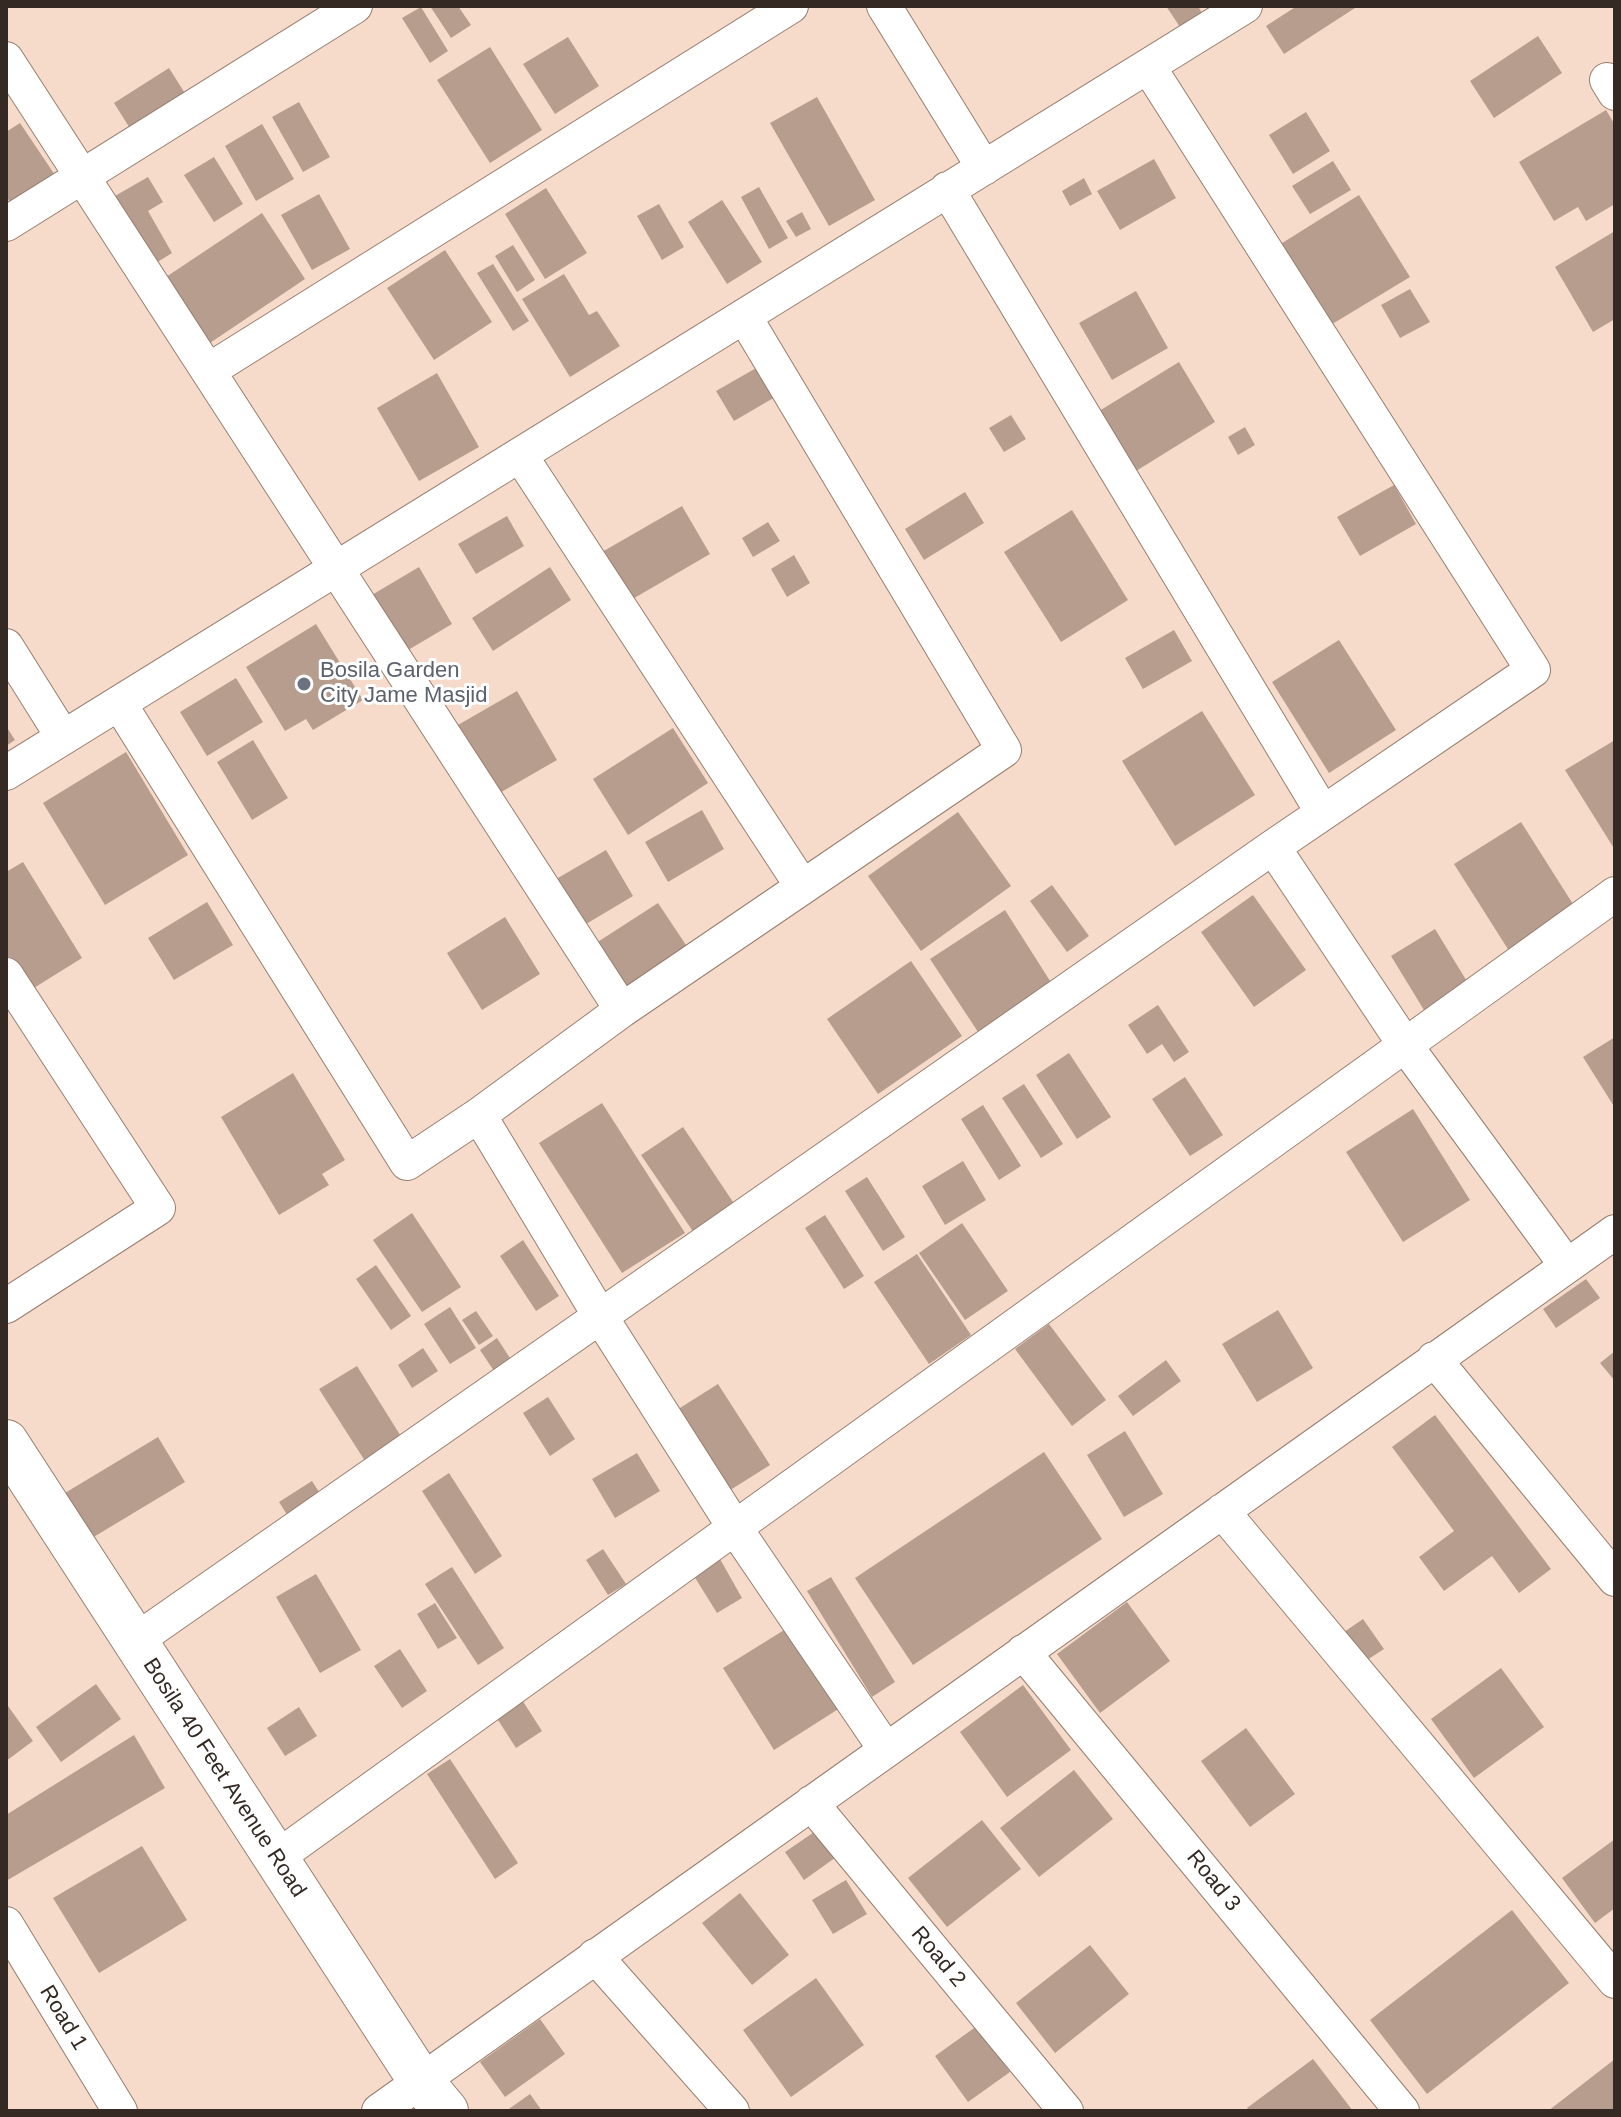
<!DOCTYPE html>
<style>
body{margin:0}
#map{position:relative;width:1621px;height:2117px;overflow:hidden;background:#f7dbca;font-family:Arial,sans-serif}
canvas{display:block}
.frame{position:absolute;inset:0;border:8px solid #342923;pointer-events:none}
</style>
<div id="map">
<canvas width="1621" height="2117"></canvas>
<div class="frame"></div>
</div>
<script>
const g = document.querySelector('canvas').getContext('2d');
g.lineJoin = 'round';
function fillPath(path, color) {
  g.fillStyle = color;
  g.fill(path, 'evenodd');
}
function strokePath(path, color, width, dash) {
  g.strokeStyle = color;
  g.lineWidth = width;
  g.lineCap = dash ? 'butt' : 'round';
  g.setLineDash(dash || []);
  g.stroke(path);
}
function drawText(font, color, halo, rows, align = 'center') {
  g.font = font + ' Arial,sans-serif';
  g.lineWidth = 6;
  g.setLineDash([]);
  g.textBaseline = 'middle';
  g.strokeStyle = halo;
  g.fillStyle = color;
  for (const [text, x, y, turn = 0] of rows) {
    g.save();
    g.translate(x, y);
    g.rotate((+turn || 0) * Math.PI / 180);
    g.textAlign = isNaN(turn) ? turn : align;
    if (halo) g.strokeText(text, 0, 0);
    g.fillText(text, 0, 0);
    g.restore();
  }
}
fillPath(new Path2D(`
 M 430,6 L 458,6 L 471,25 L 451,38 Z
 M 1166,6 L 1198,6 L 1202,13 L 1180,27 Z
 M 1297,6 L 1358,6 L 1284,54 L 1266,26 Z
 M 421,7 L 448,51 L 430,63 L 402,18 Z
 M 1538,36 L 1562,73 L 1494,118 L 1470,81 Z
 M 568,37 L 599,86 L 555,114 L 523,64 Z
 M 490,47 L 542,130 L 490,163 L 437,80 Z
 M 169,68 L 198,114 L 143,149 L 114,103 Z
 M 817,97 L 875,200 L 829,226 L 770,123 Z
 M 299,102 L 330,157 L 303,172 L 272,117 Z
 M 1606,110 L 1615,125 L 1615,204 L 1586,221 L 1578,207 L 1554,221 L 1519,162 Z
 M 1306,112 L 1330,151 L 1293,174 L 1269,135 Z
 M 20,123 L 63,187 L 19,216 L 6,196 L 6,132 Z
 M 262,124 L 294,179 L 256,201 L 225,146 Z
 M 214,157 L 243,204 L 214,222 L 184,175 Z
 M 1154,159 L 1176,198 L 1120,230 L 1097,191 Z
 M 1333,161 L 1351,190 L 1310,214 L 1292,186 Z
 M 148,177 L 163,202 L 148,211 L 172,253 L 148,268 L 108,200 Z
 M 1084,178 L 1092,194 L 1070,206 L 1062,191 Z
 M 759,187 L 788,238 L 769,249 L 741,197 Z
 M 546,188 L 587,253 L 545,279 L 505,214 Z
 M 319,194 L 350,249 L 312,270 L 281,215 Z
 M 1359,195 L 1410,277 L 1329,326 L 1279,245 Z
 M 722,200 L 762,262 L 727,284 L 688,222 Z
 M 659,204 L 684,247 L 662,260 L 637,216 Z
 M 802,212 L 811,229 L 796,237 L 786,221 Z
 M 262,213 L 305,279 L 198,351 L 154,285 Z
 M 1615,231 L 1615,319 L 1593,332 L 1555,267 Z
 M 513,245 L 535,280 L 517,292 L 495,256 Z
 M 445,250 L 492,322 L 434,360 L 387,288 Z
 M 493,264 L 529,321 L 513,331 L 477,273 Z
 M 564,274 L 589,315 L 597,311 L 620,346 L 570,377 L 522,299 Z
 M 1410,289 L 1430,322 L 1400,338 L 1381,305 Z
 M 1136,291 L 1168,348 L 1112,380 L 1079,323 Z
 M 1179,362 L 1215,422 L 1128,476 L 1091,416 Z
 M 765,363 L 782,393 L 734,421 L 716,391 Z
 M 437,373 L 479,447 L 419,481 L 377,408 Z
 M 1011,415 L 1026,439 L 1004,452 L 989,428 Z
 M 1245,427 L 1255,445 L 1238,455 L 1228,437 Z
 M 1394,485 L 1416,524 L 1360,556 L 1337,517 Z
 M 965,492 L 984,523 L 924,560 L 905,529 Z
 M 682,506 L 710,554 L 624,604 L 595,556 Z
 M 1072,510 L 1128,600 L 1061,642 L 1004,552 Z
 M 507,516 L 524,546 L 476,574 L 458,544 Z
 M 768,522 L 780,541 L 753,557 L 742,538 Z
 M 794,555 L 810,583 L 787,597 L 771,569 Z
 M 419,567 L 452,624 L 393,659 L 360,602 Z
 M 550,567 L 571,600 L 493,651 L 472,618 Z
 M 316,624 L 363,700 L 313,730 L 306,719 L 285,731 L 246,667 Z
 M 1174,630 L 1192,661 L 1143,689 L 1125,658 Z
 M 1339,640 L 1396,730 L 1329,773 L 1272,682 Z
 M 236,678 L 263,722 L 207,756 L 180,712 Z
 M 517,691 L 557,760 L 484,802 L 444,733 Z
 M 1202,711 L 1255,795 L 1175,846 L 1122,761 Z
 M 6,726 L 15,740 L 6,746 Z
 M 673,728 L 708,783 L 628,835 L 593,779 Z
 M 253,740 L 288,798 L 252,820 L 217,762 Z
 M 1615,740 L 1615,850 L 1565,770 Z
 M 126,752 L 188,855 L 105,905 L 43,803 Z
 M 702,810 L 724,849 L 668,882 L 645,842 Z
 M 958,812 L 1011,886 L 921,951 L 868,876 Z
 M 1521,822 L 1578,912 L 1511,954 L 1454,864 Z
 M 606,850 L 633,896 L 566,936 L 539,889 Z
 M 23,862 L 82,958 L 29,991 L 6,953 L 6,872 Z
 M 1052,885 L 1089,936 L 1067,952 L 1030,901 Z
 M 1253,895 L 1306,970 L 1254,1007 L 1201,932 Z
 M 207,902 L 233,945 L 174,980 L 148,938 Z
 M 658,903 L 688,948 L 623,991 L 593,945 Z
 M 1005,910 L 1052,984 L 978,1032 L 930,959 Z
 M 505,917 L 540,974 L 482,1010 L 447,953 Z
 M 1435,929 L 1471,988 L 1427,1015 L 1391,956 Z
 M 911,961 L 962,1036 L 878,1094 L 827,1019 Z
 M 1158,1005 L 1189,1052 L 1174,1062 L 1162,1044 L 1147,1054 L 1128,1025 Z
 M 1615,1037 L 1615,1108 L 1583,1057 Z
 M 1069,1053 L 1111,1117 L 1077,1139 L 1036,1075 Z
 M 293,1073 L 345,1160 L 322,1174 L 329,1185 L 279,1215 L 221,1117 Z
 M 1185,1077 L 1223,1135 L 1190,1156 L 1152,1099 Z
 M 1024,1084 L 1063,1144 L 1041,1158 L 1002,1098 Z
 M 602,1103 L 685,1233 L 622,1273 L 539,1143 Z
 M 983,1105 L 1021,1166 L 999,1180 L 961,1119 Z
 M 1413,1109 L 1470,1200 L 1403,1242 L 1346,1152 Z
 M 683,1127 L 735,1205 L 694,1233 L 641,1155 Z
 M 963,1161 L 986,1200 L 945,1225 L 922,1186 Z
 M 867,1177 L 905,1237 L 883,1251 L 845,1191 Z
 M 412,1213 L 461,1287 L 422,1312 L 373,1240 Z
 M 825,1215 L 864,1276 L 844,1289 L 805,1228 Z
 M 962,1223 L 1008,1291 L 965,1320 L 919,1253 Z
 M 523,1240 L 559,1296 L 536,1311 L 500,1256 Z
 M 917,1254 L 971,1335 L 929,1364 L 874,1282 Z
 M 376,1265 L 411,1316 L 391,1330 L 356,1279 Z
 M 1586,1279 L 1600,1298 L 1556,1328 L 1543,1309 Z
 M 450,1307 L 476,1348 L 450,1364 L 424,1324 Z
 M 1278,1310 L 1313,1368 L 1257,1402 L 1222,1344 Z
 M 476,1311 L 493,1336 L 479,1345 L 462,1320 Z
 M 1049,1324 L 1106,1400 L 1072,1426 L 1015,1349 Z
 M 497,1338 L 517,1369 L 500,1380 L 480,1350 Z
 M 423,1348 L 438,1371 L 412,1388 L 398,1365 Z
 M 1615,1351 L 1615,1381 L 1600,1363 Z
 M 1166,1360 L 1181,1381 L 1133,1416 L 1118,1396 Z
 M 357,1366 L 402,1438 L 365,1461 L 319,1389 Z
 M 718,1384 L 770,1465 L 724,1494 L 672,1413 Z
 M 548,1397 L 575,1439 L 550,1456 L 523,1413 Z
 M 1435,1415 L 1551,1569 L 1519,1593 L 1492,1556 L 1444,1591 L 1419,1557 L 1454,1531 L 1392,1447 Z
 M 1125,1431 L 1163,1494 L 1124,1517 L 1087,1455 Z
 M 158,1437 L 185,1482 L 92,1538 L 65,1493 Z
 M 1044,1452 L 1102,1539 L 913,1665 L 855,1578 Z
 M 637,1453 L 660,1491 L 615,1518 L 592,1479 Z
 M 449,1473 L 502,1556 L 475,1574 L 422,1491 Z
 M 312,1481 L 328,1506 L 295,1527 L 279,1502 Z
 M 603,1549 L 626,1584 L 608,1595 L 586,1560 Z
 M 716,1552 L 742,1598 L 717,1613 L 689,1568 Z
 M 452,1567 L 504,1648 L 478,1665 L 425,1584 Z
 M 316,1574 L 361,1650 L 320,1673 L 276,1597 Z
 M 831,1577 L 895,1682 L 872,1697 L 807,1591 Z
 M 1127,1602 L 1170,1661 L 1100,1713 L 1057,1654 Z
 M 435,1603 L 457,1638 L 438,1649 L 417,1614 Z
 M 1363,1619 L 1384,1649 L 1364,1662 L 1344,1632 Z
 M 789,1627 L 840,1708 L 774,1750 L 723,1668 Z
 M 400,1649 L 427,1691 L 402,1708 L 374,1666 Z
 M 1501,1668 L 1544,1727 L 1474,1778 L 1431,1719 Z
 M 96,1684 L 121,1719 L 61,1762 L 36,1727 Z
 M 1023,1685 L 1071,1750 L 1007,1797 L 960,1732 Z
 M 515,1689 L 542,1731 L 516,1748 L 489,1706 Z
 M 8,1706 L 33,1741 L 6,1761 L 6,1708 Z
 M 299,1707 L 317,1736 L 285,1756 L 267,1728 Z
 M 1246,1728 L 1295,1794 L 1250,1827 L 1201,1761 Z
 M 134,1735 L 165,1788 L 6,1881 L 6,1815 Z
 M 450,1759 L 518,1863 L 495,1879 L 427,1774 Z
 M 1074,1770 L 1113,1819 L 1039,1877 L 1000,1828 Z
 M 982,1820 L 1021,1869 L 947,1927 L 908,1878 Z
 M 820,1828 L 839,1855 L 804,1880 L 785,1852 Z
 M 1615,1839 L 1615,1908 L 1595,1923 L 1562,1878 Z
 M 142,1846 L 187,1920 L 99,1973 L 53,1898 Z
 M 846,1880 L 867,1914 L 833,1934 L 812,1900 Z
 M 740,1893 L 789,1955 L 752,1985 L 702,1923 Z
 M 1512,1910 L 1569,1983 L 1427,2094 L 1370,2020 Z
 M 1090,1945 L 1129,1994 L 1055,2053 L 1016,2003 Z
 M 816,1978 L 864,2045 L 791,2097 L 743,2030 Z
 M 540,2019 L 565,2054 L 505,2097 L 480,2062 Z
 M 977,2026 L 1010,2072 L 968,2102 L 935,2056 Z
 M 1313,2059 L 1353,2111 L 1249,2111 L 1247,2108 Z
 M 1615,2059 L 1615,2111 L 1548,2111 Z
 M 530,2094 L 542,2111 L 506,2111 Z`), '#b79d8d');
const minor = new Path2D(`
 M 884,6 L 984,168
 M 6,59 L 622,1010
 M 1607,80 L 1615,93
 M 947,189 L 1323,813
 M 6,224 L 355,6
 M 208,371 L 791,6
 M 520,455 L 802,886
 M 6,646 L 63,737
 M 119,703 L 407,1163 L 479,1115 L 600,1316 L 735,1528 L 886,1750
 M 6,773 L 1245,6
 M 1273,847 L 1405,1045 L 1567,1266
 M 6,975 L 158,1208 L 6,1306
 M 479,1115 L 622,1010 L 1004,750 L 744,316
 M 1434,1359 L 1615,1579
 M 1222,1511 L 1615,1981
 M 135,1641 L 1273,847 L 1533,670 L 1148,66
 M 1023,1652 L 1402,2111
 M 811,1803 L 1066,2111
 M 276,1858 L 1615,894
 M 6,1924 L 120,2111
 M 595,1956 L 732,2111
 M 379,2111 L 1615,1232`);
const tertiary = new Path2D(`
 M 6,1442 L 420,2080 L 446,2111`);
strokePath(minor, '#977d6e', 36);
strokePath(tertiary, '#977d6e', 46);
strokePath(minor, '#fff', 34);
strokePath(tertiary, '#fff', 44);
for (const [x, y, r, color] of [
 [304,684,8,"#6b7280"]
]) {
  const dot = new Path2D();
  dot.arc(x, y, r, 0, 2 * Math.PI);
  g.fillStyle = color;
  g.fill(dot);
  strokePath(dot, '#fff', 3);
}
drawText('22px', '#5b616d', '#fff', [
 ["Bosila Garden",320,671],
 ["City Jame Masjid",320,696]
], 'left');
drawText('22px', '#342923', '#fff', [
 ["Bosila 40 Feet Avenue Road",224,1778,57],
 ["Road 3",1213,1881,51],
 ["Road 2",938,1957,50],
 ["Road 1",63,2018,59]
]);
</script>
